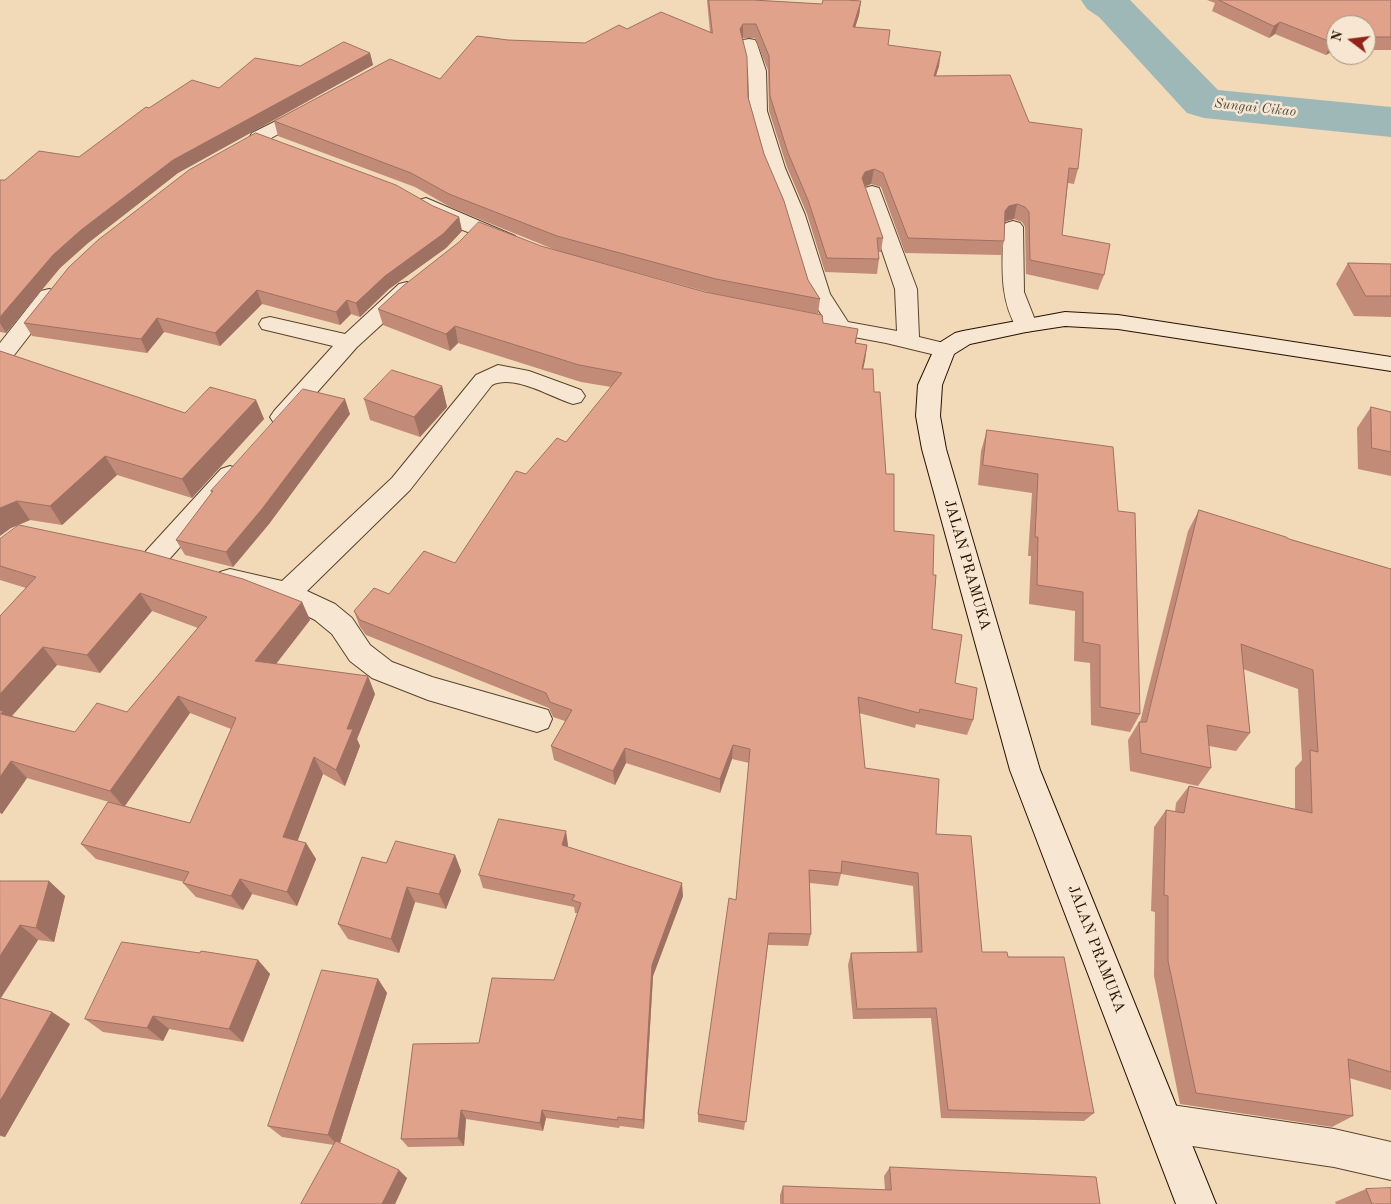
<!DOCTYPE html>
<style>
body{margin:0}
#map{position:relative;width:1391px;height:1204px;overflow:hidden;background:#f2d9b8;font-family:"Old Standard TT",serif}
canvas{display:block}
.north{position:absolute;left:1326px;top:15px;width:50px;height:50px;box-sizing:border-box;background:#f7e6d1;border:1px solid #a3917d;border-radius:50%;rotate:285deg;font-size:14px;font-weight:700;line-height:20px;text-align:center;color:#251200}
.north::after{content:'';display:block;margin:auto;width:18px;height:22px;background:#8f2418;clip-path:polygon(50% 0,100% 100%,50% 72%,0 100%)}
</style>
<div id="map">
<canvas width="1391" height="1204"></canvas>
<div class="north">N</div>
</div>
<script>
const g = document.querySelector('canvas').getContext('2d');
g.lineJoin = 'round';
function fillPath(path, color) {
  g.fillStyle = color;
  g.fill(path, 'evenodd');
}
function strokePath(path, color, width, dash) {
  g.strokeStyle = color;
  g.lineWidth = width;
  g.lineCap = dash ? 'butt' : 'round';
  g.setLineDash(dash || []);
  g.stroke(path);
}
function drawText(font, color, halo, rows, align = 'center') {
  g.font = font + ' "Old Standard TT",serif';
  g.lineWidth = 5;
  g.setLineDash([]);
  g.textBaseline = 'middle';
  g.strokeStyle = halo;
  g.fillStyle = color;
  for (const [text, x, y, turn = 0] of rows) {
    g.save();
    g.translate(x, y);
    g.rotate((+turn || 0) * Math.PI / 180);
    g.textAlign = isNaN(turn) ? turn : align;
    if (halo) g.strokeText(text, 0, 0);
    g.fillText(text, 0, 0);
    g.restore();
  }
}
fillPath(new Path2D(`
 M 1081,0 L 1130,0 L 1218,90 L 1391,107 L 1391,137 L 1204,118 L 1187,113 L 1099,17 L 1087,9 Z`), '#9eb8b7');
const street = new Path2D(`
 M 749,39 L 755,40 L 757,44 L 766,71 L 767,111 L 785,168 L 805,215 L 830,294 L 848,322 L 897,331 L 895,289 L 862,192 L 865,188 L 872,186 L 879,188 L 917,289 L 919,337 L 952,345 L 955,350 L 952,355 L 944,357 L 886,343 L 822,331 L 814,329 L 811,324 L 814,319 L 823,317 L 808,294 L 785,215 L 765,168 L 749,111 L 748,71 L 741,44 L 743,40 Z
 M 308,105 L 314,106 L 317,110 L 314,114 L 266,141 L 259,143 L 252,141 L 250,137 L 252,133 Z
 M 426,198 L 515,236 L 518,240 L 515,244 L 508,246 L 501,244 C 482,237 426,219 416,204 L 419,200 Z
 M 1013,221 L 1020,223 L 1023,227 L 1024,292 L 1037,325 L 1034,330 L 1026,332 L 1018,330 C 998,298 1003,263 1003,227 L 1006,223 Z
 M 407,282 L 415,284 L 418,289 L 415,294 L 357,347 L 290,423 L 282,425 L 274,423 L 270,417 L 274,411 L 333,346 L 262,329 L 259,324 L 262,319 L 270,317 L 345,334 L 399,284 Z
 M 49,289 L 57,291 L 60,296 L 8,363 L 0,365 L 0,343 L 41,291 Z
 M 498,365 L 529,371 L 581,390 L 585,396 L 581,402 L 573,404 C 550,397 515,374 492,385 L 410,490 L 307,591 L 335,604 L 352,618 L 370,645 L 392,662 L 432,677 L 548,710 L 552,719 L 548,728 L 537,732 L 428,700 L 372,678 L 350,661 L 332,634 L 315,620 L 280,602 L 220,586 L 216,579 L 220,572 L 230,569 L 282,581 L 392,478 L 476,375 Z
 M 230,466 L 239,469 L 243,475 L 239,481 L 164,565 L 155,568 L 146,565 L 142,558 L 146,551 L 221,469 Z
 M 1165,1104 L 1334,1129 L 1391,1142 L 1391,1180 L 1334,1167 L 1165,1142 L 1152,1136 L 1146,1123 L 1152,1110 Z`);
const secondary = new Path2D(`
 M 1065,312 L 1118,315 L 1391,357 L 1391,371 L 1118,329 L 1065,326 L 1026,332 L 970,344 L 954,354 L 942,385 L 940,416 L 946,449 L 1040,770 L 1216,1204 L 1176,1204 L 1010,770 L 922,449 L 916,416 L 918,385 L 936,345 L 955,333 L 963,331 Z`);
strokePath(street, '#58442e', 2);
strokePath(secondary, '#251200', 2);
fillPath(street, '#f7e6d1');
fillPath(secondary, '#f7e6d1');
fillPath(new Path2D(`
 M 707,0 L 753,0 L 822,4 L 861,1 L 859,15 L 855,27 L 888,45 L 939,66 L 936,76 L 1029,122 L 1078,169 L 1074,184 L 1068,183 L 1062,235 L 1104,275 L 1098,290 L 1026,274 L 1025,227 L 1022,222 L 1014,219 L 1005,222 L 1004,241 L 1001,255 L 905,253 L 881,187 L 871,184 L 865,186 L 883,238 L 881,252 L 878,252 L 879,259 L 877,274 L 825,272 L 807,214 L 787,167 L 769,111 L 768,70 L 755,38 L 743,38 L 748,97 L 764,154 L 808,280 L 820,299 L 818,314 L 715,294 L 573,255 L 705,292 L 823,323 L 858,329 L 856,343 L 867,345 L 863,369 L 874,392 L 894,531 L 932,629 L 955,683 L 973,720 L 967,735 L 916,724 L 915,728 L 859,713 L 865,768 L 936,834 L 982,952 L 1008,957 L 1094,1113 L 1084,1121 L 941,1118 L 931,1018 L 853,1019 L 848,965 L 851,953 L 917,953 L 913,886 L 841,874 L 838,886 L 810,883 L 811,934 L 808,946 L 768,945 L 744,1130 L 698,1122 L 698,1114 L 736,900 L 749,763 L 732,759 L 720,793 L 626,763 L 615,785 L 554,760 L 551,746 L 565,721 L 553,717 L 549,708 L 366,635 L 360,627 L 354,611 L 389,594 L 455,563 L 526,474 L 566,442 L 611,387 L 581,382 L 458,343 L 450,351 L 383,325 L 378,309 L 541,246 L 558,251 L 452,208 L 415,187 L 278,136 L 274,121 L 440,79 L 508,40 L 585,43 L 627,29 L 710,32 Z
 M 1207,0 L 1391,0 L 1391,50 L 1366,50 L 1366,25 L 1336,25 L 1336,49 L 1326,55 L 1275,34 L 1269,38 L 1212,11 L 1215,3 Z
 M 370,53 L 373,65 L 178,173 L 88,243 L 60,268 L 6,333 L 0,332 L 0,180 L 5,180 L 79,157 L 149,108 L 300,66 Z
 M 433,206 L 459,217 L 462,231 L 446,248 L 389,289 L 360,317 L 351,314 L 340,325 L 262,304 L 220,346 L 164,332 L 147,353 L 32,336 L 24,323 Z
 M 1348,263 L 1391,264 L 1391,317 L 1354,316 L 1336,284 Z
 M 0,351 L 185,413 L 256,400 L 264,419 L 192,498 L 117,475 L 62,525 L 30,520 L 11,528 Z
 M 442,386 L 447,407 L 420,437 L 370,420 L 364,399 Z
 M 1371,407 L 1391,412 L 1391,476 L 1358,469 L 1357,428 Z
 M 350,414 L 269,524 L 233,567 L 185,555 L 176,540 L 212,493 L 211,491 Z
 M 987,430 L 1118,511 L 1140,714 L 1130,732 L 1091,725 L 1090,663 L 1074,661 L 1075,611 L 1029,604 L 1031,556 L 1028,556 L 1032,493 L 978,485 L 981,451 Z
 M 1199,510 L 1289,539 L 1391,569 L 1391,1090 L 1349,1078 L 1353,1116 L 1332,1127 L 1180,1104 L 1154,976 L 1155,912 L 1151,911 L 1154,827 L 1166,810 L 1175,812 L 1176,803 L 1189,786 L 1295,809 L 1295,768 L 1302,760 L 1298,689 L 1243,669 L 1250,733 L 1236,751 L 1209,746 L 1211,768 L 1198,786 L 1130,771 L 1128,740 L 1139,722 L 1140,722 L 1188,531 Z
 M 0,539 L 302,602 L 310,620 L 276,664 L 375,694 L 357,739 L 360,746 L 345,786 L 323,774 L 297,841 L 306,843 L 316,859 L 297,906 L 252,894 L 243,910 L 196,897 L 183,883 L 184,882 L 96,859 L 81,844 L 109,802 L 27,778 L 2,814 L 0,813 L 0,616 L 26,588 L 0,580 ZM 152,611 L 198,628 L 127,712 L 75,732 L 12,716 L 57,665 L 100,673 ZM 190,713 L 231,729 L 190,823 L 125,806 Z
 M 568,845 L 568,847 L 683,896 L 653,976 L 644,1129 L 620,1126 L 619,1128 L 546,1118 L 543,1131 L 466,1119 L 464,1146 L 408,1147 L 401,1139 L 479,1043 L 554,980 L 578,913 L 575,913 L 574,907 L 483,888 L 479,875 Z
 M 455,855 L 461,871 L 446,909 L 415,902 L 399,953 L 348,939 L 338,924 L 386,863 Z
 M 0,881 L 49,881 L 65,896 L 54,942 L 38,940 L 1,998 L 52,1012 L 70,1024 L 5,1137 L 0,1136 Z
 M 258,960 L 270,974 L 243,1042 L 169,1029 L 163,1041 L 103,1032 L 85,1019 Z
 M 378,979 L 387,993 L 340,1143 L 407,1178 L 395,1204 L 301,1204 L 334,1145 L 282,1137 L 268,1126 Z
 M 890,1167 L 1100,1204 L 780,1204 L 780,1195 L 783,1186 L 885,1190 L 884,1176 Z
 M 1366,1189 L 1391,1204 L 1336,1204 L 1335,1202 Z`), '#c28b78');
fillPath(new Path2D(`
 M 861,1 L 859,15 L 851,41 L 853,27 Z
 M 1280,22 L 1275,34 L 1269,38 L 1274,26 Z
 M 743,24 L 743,38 L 739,43 L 740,29 Z
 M 1336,39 L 1336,49 L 1326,55 L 1331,42 Z
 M 941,52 L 939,66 L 931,90 L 934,76 Z
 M 370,53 L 373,65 L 178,173 L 88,243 L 60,268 L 6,333 L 0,323 L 0,317 L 53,255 L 81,230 L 173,160 Z
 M 874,169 L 871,184 L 864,187 L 862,178 L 865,172 Z
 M 1017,204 L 1014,219 L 1005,221 L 1002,226 L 1005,211 L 1009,206 Z
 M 459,217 L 462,231 L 446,248 L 389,289 L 360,317 L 356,303 L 385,276 Z
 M 257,290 L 262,304 L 220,346 L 215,333 Z
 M 347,300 L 351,314 L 340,325 L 336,312 Z
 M 157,318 L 164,332 L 147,353 L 141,339 Z
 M 455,326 L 458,343 L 450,351 L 446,334 Z
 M 867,345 L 865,361 L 859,385 L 862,369 Z
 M 442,386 L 447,407 L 420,437 L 414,417 Z
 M 345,399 L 350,414 L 269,524 L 233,567 L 226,552 Z
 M 256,400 L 264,419 L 192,498 L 182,479 Z
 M 105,456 L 117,475 L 62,525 L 50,506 Z
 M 17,501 L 30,520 L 11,528 L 0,536 L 0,508 Z
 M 140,593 L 152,611 L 100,673 L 87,655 Z
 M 302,602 L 310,620 L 265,678 L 255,661 Z
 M 43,647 L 57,665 L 10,718 L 0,719 L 0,694 Z
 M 368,676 L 375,694 L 357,739 L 360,746 L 345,786 L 336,770 L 347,729 Z
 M 178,696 L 190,713 L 124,807 L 110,791 Z
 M 733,745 L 732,759 L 720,793 L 720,779 Z
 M 625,748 L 626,763 L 615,785 L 613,771 Z
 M 314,757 L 323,774 L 293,853 L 283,837 Z
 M 11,761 L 27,778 L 2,814 L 0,812 L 0,777 Z
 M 566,831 L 568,845 L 564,858 L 562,845 Z
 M 306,843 L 316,859 L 297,906 L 287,892 Z
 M 455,855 L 461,871 L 446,909 L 439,894 Z
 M 240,879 L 252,894 L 243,910 L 231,896 Z
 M 49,881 L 65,896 L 54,942 L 36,928 Z
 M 682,883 L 683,896 L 653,976 L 644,1129 L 643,1120 L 652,965 Z
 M 407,887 L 415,902 L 399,953 L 391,939 Z
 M 20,925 L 38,940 L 0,999 L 0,956 Z
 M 258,960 L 270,974 L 243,1042 L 229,1029 Z
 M 378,979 L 387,993 L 339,1146 L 328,1135 Z
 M 52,1012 L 70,1024 L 5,1137 L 0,1135 L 0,1101 Z
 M 153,1016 L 169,1029 L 163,1041 L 147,1028 Z
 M 461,1110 L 466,1119 L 464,1146 L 458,1138 Z
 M 542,1110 L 546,1118 L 543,1131 L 540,1123 Z
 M 399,1170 L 407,1178 L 395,1204 L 382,1204 Z`), '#9e7162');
const building = new Path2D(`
 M 709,0 L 753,0 L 822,4 L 823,0 L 846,0 L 861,1 L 853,27 L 890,30 L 888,45 L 941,52 L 934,76 L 1010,75 L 1029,122 L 1082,129 L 1078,169 L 1069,168 L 1062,235 L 1110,244 L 1104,275 L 1030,260 L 1029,212 L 1025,207 L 1017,204 L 1009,206 L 1005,211 L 1004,241 L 908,238 L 883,173 L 874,169 L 865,172 L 862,178 L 883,238 L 877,238 L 879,259 L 827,258 L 808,200 L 788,153 L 770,96 L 769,56 L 756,24 L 743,24 L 740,29 L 747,57 L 748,97 L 764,154 L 784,201 L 808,280 L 820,299 L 716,279 L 557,236 L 449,194 L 411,173 L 274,121 L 390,59 L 440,79 L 477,36 L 508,40 L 585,43 L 619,25 L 627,29 L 661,12 L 712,33 Z
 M 1219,0 L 1391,0 L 1391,37 L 1370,37 L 1366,31 L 1366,25 L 1336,25 L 1336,39 L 1331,42 L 1280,22 L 1274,26 Z
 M 344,42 L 370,53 L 173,160 L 81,230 L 53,255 L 0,317 L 0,180 L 5,180 L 39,151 L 79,157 L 146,107 L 149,108 L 192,80 L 219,88 L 255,58 L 300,66 Z
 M 256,133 L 396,185 L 433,206 L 459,217 L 443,234 L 385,276 L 356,303 L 347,300 L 336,312 L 257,290 L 215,333 L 157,318 L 141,339 L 24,323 L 69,267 L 98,240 L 189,170 Z
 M 479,222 L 541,246 L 705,292 L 822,315 L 823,323 L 858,329 L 855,343 L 867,345 L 862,369 L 873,369 L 874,392 L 880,392 L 886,474 L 894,474 L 894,531 L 934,535 L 933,575 L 936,575 L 932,629 L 962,635 L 955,683 L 977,688 L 973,720 L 920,709 L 919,713 L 858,697 L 865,768 L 939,779 L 936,834 L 971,836 L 982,952 L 1007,952 L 1008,957 L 1064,957 L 1094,1113 L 948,1110 L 936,1008 L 857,1009 L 851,953 L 922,952 L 918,873 L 842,861 L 841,873 L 809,870 L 811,934 L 769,933 L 746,1122 L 698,1114 L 729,898 L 736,900 L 750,749 L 733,745 L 720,779 L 625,748 L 613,771 L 551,746 L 572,710 L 550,702 L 546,693 L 360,620 L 354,611 L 374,588 L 389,594 L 424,551 L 455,563 L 516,471 L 526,474 L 557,438 L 566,442 L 622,373 L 579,365 L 455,326 L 446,334 L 378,309 L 403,286 L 459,242 Z
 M 1348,263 L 1391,264 L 1391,296 L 1366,296 Z
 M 0,351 L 185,413 L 210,387 L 256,400 L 182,479 L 105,456 L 50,506 L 17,501 L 0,508 Z
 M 392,370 L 442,386 L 414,417 L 364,399 Z
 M 303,389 L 345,399 L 262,509 L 226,552 L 176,540 L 213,491 L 211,491 Z
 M 1371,407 L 1391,412 L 1391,452 L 1372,448 Z
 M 987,430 L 1113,447 L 1118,511 L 1135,513 L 1140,714 L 1100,707 L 1100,645 L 1083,642 L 1083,592 L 1037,585 L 1038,537 L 1035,537 L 1038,474 L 983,465 Z
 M 1199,510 L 1286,537 L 1289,539 L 1391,569 L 1391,1072 L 1348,1059 L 1353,1116 L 1196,1093 L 1168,961 L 1168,896 L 1164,895 L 1166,810 L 1184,813 L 1189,786 L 1312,813 L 1310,750 L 1318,752 L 1313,670 L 1241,644 L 1250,733 L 1207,725 L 1211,768 L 1141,753 L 1139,722 L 1146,722 Z
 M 19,525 L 142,551 L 243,579 L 302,602 L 255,661 L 368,676 L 347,729 L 353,729 L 336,770 L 314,757 L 283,837 L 306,843 L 287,892 L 240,879 L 231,896 L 183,883 L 189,872 L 81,844 L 108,802 L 190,823 L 236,718 L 178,696 L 110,791 L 11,761 L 0,777 L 0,710 L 3,711 L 1,714 L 75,732 L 97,703 L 127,712 L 207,617 L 140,593 L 87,655 L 43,647 L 0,694 L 0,616 L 36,577 L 0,566 L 0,539 Z
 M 499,819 L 566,831 L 562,845 L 682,883 L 652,965 L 643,1120 L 618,1117 L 617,1120 L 542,1110 L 540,1123 L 461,1110 L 458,1138 L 401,1139 L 413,1044 L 479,1043 L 492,978 L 554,980 L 581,903 L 572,900 L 575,895 L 479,875 Z
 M 396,841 L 455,855 L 439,894 L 407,887 L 391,939 L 338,924 L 362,857 L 386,863 Z
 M 0,881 L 49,881 L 36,928 L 20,925 L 0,956 Z
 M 122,942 L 200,953 L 201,951 L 258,960 L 229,1029 L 153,1016 L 147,1028 L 85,1019 Z
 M 322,970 L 378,979 L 328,1135 L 268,1126 Z
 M 0,998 L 52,1012 L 0,1101 Z
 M 336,1141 L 399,1170 L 382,1204 L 301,1204 Z
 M 890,1167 L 1096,1177 L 1100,1204 L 783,1204 L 783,1186 L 891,1190 Z
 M 1391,1188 L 1391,1204 L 1372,1204 L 1366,1189 Z`);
fillPath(building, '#e1a28c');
strokePath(building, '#9e7162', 1);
drawText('italic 14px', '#4f4c40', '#f7e6d1', [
 ["Sungai Cikao",1255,108,6]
]);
drawText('15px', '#251200', '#f7e6d1', [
 ["JALAN PRAMUKA",967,565,74],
 ["JALAN PRAMUKA",1096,949,69]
]);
</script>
